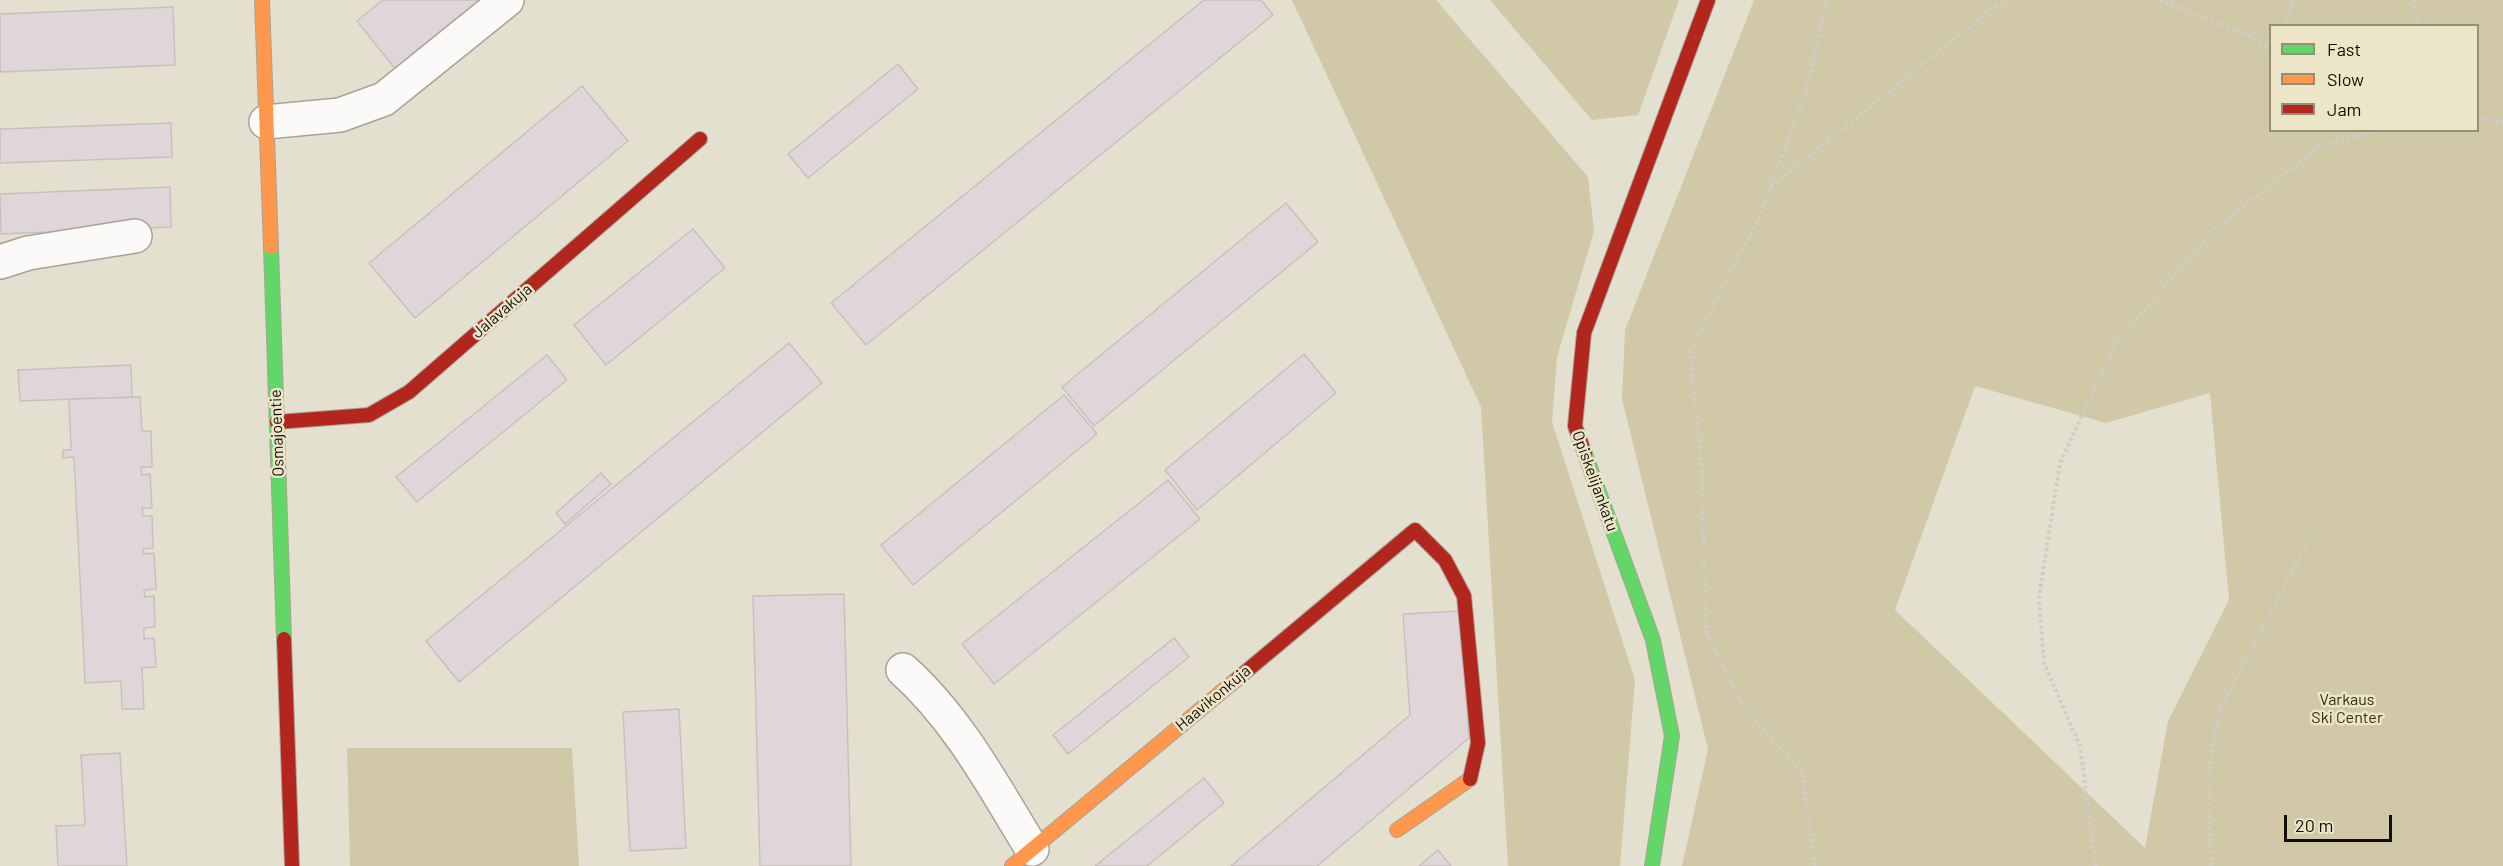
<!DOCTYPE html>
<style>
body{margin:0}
#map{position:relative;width:2503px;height:866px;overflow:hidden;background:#e4e0cf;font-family:Barlow,sans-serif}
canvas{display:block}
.legend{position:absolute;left:2269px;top:24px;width:210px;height:108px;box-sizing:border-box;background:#ece5c7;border:2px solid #948f79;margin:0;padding:8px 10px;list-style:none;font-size:18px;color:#110f05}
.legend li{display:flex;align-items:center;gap:12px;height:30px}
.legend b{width:30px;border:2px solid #948f79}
.scale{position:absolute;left:2284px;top:815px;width:108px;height:27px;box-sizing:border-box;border:3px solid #110f05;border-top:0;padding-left:8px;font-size:18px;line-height:21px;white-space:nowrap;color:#110f05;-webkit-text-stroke:4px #ece5c7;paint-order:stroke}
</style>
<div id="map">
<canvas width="2503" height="866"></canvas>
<ul class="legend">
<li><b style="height:8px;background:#63d668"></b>Fast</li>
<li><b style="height:8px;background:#ff974d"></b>Slow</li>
<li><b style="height:8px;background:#b3261e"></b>Jam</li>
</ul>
<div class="scale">20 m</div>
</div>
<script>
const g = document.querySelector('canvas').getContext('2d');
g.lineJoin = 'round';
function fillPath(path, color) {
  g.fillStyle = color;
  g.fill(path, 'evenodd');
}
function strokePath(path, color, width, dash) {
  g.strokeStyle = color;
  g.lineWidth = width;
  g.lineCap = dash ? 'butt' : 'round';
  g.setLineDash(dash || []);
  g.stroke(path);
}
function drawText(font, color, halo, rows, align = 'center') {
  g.font = font + ' Barlow,sans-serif';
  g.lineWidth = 5;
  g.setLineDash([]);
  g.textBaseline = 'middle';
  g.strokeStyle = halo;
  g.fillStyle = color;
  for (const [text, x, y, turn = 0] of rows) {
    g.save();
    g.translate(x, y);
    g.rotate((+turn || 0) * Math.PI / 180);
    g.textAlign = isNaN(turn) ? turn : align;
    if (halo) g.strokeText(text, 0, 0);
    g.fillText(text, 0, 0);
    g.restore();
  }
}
fillPath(new Path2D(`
 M 1292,0 L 1436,0 L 1588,177 L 1594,231 L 1557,357 L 1552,422 L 1635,680 L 1620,866 L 1508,866 L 1481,407 Z
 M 1490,0 L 1679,0 L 1638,115 L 1592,120 Z
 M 1754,0 L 2503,0 L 2503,866 L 1682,866 L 1708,749 L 1622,399 L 1625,330 ZM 2270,26 L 2478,26 L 2478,130 L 2270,130 ZM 1975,386 L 2106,423 L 2210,393 L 2229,600 L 2168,721 L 2145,848 L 1895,610 Z
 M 347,748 L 572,748 L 579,866 L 350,866 Z`), '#d0c8a6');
const building = new Path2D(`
 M 383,0 L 483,0 L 397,71 L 357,21 Z
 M 1204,0 L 1261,0 L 1273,15 L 866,345 L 831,303 Z
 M 173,7 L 175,65 L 0,72 L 0,14 Z
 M 898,64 L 918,89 L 808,178 L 788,154 Z
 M 582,86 L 628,141 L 415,318 L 369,263 Z
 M 171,123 L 172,157 L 0,163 L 0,129 Z
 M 170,187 L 171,227 L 1,234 L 0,194 Z
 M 1286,203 L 1318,242 L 1094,426 L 1062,387 Z
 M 693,229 L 725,268 L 606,365 L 574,325 Z
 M 789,343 L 822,383 L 459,682 L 426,641 Z
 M 1304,354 L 1336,393 L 1197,510 L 1165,470 Z
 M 547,355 L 567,380 L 417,502 L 396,477 Z
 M 131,365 L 132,397 L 20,401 L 18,370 Z
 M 1064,395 L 1097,434 L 913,585 L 881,545 Z
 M 140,397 L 142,431 L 151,431 L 152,467 L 141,467 L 142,475 L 150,474 L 152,508 L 142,508 L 143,516 L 152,516 L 153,548 L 143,549 L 144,554 L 154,553 L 156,589 L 144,590 L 145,597 L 154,596 L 155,627 L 144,628 L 144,639 L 154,638 L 156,667 L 142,668 L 144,709 L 122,709 L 121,681 L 85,683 L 74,457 L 63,458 L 63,450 L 71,450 L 69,399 Z
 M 601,473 L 611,484 L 565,524 L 556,513 Z
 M 1168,480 L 1200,519 L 994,684 L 962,644 Z
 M 844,594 L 851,866 L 760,866 L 753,596 Z
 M 1461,611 L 1469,738 L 1317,866 L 1231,866 L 1410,715 L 1403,614 Z
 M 1174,638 L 1189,657 L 1068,754 L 1053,735 Z
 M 679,709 L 686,848 L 630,851 L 623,712 Z
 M 120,753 L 127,866 L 58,866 L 56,826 L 85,825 L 81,755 Z
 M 1204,778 L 1224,803 L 1147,866 L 1095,866 Z
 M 1438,850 L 1451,866 L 1419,866 Z`);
fillPath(building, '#e0d5d8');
strokePath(building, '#c7c1be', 1.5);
const street = new Path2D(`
 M 266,122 L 340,115 L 384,99 L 507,0
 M 0,262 L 28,253 L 135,236
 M 903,670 C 958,719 994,787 1032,849`);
const fast = new Path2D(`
 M 271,247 L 284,639
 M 1585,454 L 1653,640 L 1672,736 L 1652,866`);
const slow = new Path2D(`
 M 262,0 L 271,247
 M 1397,830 L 1470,779
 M 1012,866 L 1237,679`);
const jam = new Path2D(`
 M 277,422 L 369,415 L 409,392 L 700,139
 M 1585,454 L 1575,426 L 1584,333 L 1708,0
 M 284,639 L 292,866
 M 1237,679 L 1415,530 L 1445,560 L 1464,596 L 1478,743 L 1470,779`);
strokePath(street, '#a7a497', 36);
strokePath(fast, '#a7a497', 16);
strokePath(slow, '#a7a497', 16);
strokePath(jam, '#a7a497', 16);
strokePath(new Path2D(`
 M 2160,0 L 2248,35 L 2270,50
 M 2414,0 L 2419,26
 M 2286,26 L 2292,0
 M 2478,119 L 2503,121
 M 1771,187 L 1990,10 L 2007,0
 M 1815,866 L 1802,772 L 1744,708 L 1706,631 L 1702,471 L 1690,353 L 1758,220 L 1805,94 L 1827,0
 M 2096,866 L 2080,746 L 2044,663 L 2039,597 L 2060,463 L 2116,343 L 2215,228 L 2321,146 L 2378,130
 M 2211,866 L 2208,776 L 2219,711 L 2313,532`), '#cfcdc8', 4, [3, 3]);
strokePath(street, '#fbfaf8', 33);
strokePath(fast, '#63d668', 14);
strokePath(slow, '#ff974d', 14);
strokePath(jam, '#b3261e', 14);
drawText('16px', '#110f05', '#ece5c7', [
 ["Jalavakuja",502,311,-41],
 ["Osmajoentie",277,433,-92],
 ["Opiskelijankatu",1595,481,70],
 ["Haavikonkuja",1213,698,-40]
]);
drawText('16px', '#332b0c', '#ece5c7', [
 ["Varkaus",2347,700],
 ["Ski Center",2347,718]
]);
</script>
